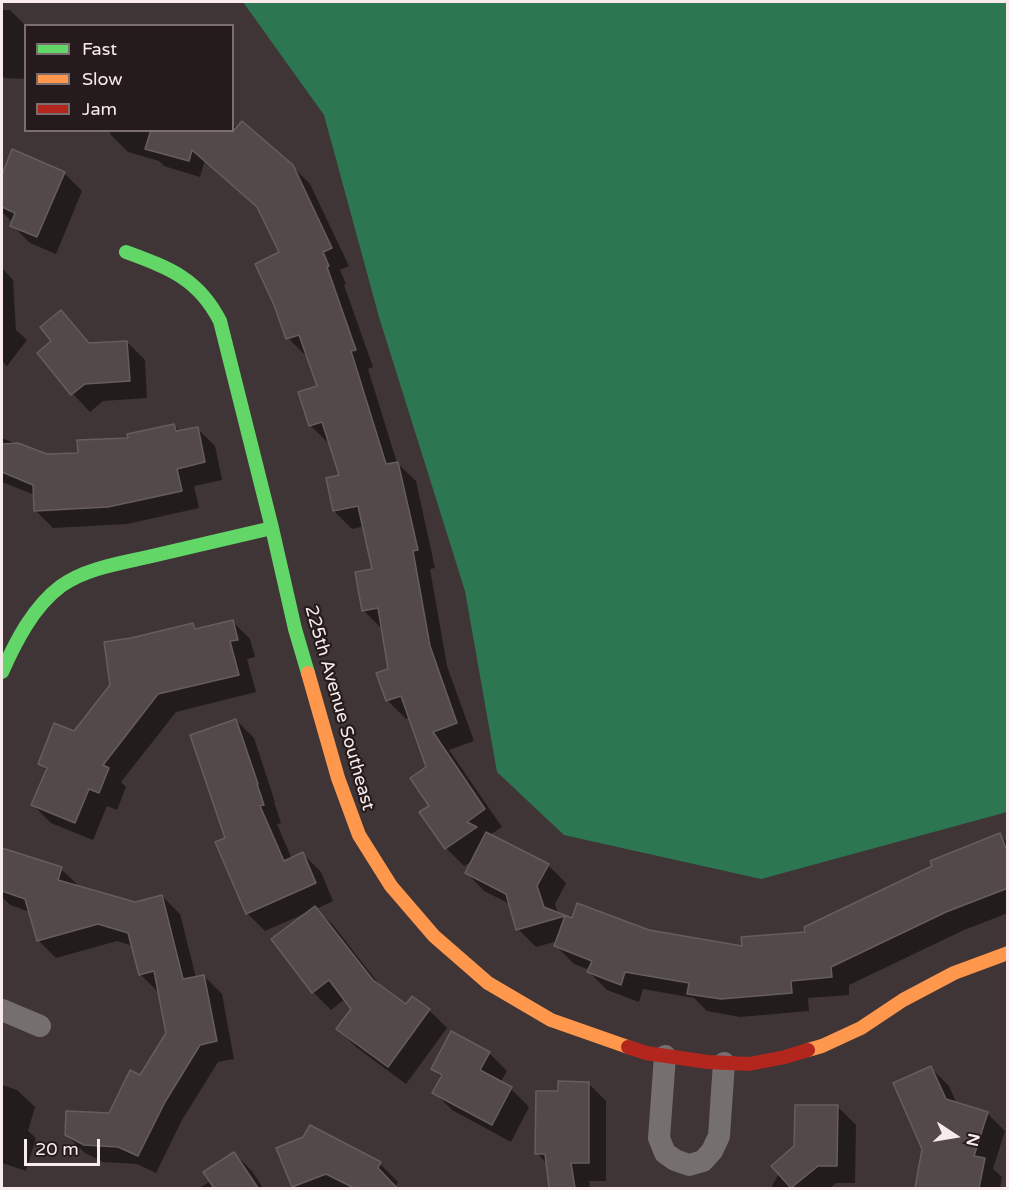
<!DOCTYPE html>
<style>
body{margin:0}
#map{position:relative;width:1009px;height:1190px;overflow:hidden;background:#403536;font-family:"Varela Round",sans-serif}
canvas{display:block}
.frame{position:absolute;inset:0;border:3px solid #f9ebec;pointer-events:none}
.legend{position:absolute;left:24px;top:24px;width:210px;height:108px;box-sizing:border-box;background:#251b1c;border:2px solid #7a6e6f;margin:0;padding:8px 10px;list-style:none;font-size:18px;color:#f9ebec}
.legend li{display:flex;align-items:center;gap:12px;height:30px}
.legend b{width:30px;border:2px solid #7a6e6f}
.north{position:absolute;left:925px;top:1106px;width:60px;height:60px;-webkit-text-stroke:4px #251b1c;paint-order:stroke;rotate:102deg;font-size:16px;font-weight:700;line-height:24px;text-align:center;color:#f9ebec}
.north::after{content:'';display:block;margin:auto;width:21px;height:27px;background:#f9ebec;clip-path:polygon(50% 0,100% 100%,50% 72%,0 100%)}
.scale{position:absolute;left:24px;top:1139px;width:76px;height:27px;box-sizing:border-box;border:3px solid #f9ebec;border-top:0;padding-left:8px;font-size:18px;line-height:21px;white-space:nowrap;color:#f9ebec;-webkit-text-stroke:4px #251b1c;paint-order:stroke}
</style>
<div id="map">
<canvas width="1009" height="1190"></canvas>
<div class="frame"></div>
<ul class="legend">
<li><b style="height:8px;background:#63d668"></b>Fast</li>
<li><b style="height:8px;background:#ff974d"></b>Slow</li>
<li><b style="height:8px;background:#b3261e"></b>Jam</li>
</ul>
<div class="north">N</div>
<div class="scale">20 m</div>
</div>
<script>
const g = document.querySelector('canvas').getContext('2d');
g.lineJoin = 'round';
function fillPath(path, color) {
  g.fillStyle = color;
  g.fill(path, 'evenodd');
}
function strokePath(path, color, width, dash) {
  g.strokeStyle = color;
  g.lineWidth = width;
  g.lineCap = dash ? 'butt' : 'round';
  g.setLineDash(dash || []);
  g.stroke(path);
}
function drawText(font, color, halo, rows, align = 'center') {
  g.font = font + ' "Varela Round",sans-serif';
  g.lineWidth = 4.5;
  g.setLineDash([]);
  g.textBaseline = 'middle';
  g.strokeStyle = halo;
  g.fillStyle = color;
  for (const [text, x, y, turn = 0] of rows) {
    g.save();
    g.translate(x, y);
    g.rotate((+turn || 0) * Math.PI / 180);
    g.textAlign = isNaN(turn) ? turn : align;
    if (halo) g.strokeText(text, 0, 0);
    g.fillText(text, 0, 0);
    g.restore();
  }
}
fillPath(new Path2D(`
 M 243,2 L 1007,2 L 1007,812 L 761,879 L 564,835 L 497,772 L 465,591 L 379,317 L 324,115 Z`), '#2c7752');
fillPath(new Path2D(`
 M 2,10 L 10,10 L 26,26 L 26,79 L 5,78 L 2,76 Z
 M 232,124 L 292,166 L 310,184 L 349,266 L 340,270 L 346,284 L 344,285 L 373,367 L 368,369 L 397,463 L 416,481 L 435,568 L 430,569 L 447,666 L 474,741 L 449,750 L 502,827 L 490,835 L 548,865 L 566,883 L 555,904 L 558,914 L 573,920 L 744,948 L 806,934 L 999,835 L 1008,843 L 1008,913 L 964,930 L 849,985 L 849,995 L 808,998 L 809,1011 L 740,1017 L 707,1011 L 694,998 L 643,989 L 639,1002 L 607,990 L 589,972 L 590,970 L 574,964 L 556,946 L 558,941 L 536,947 L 518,929 L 510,904 L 484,891 L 467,873 L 474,860 L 464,866 L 446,848 L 431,806 L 427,768 L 410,717 L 406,719 L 388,701 L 378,674 L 390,670 L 383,628 L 381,628 L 363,610 L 374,570 L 364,526 L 352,529 L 334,511 L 341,476 L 330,442 L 328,443 L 310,425 L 319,387 L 307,355 L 306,356 L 288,338 L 281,253 L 261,210 L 205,160 L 200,177 L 164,166 L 159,161 L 128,152 L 110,134 L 111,130 L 232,130 Z
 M 13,151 L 64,173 L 82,191 L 56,254 L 30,243 L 12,225 L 13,222 L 10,220 L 2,212 L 2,179 Z
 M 2,268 L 13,280 L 16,330 L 27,340 L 7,366 L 2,361 Z
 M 61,312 L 79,330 L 91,344 L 127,342 L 145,360 L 147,398 L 103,401 L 90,412 L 73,394 L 39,353 L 53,341 Z
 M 174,425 L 180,432 L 197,428 L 215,446 L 222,480 L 194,486 L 199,508 L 127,524 L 53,528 L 35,510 L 35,495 L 2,482 L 2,438 L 46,456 L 79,454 Z
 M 232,621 L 250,639 L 255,657 L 247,659 L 256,692 L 176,712 L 121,782 L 126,787 L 117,810 L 107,806 L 93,840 L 51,823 L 33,805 L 47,771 L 40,764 L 74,733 L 112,686 L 132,639 L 193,624 L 198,630 Z
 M 236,720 L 254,738 L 275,802 L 274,802 L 281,823 L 277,824 L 292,859 L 303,854 L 321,872 L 333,901 L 316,909 L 333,925 L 382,988 L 407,1006 L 429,1010 L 447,1028 L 406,1084 L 356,1047 L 338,1029 L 352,1009 L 345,999 L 331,1010 L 313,992 L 306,913 L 265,931 L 247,913 L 227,839 Z
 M 4,850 L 61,869 L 79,886 L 135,903 L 162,896 L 180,914 L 196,978 L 204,976 L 222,994 L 234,1059 L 218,1062 L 182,1120 L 156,1173 L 137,1164 L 103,1162 L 85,1153 L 66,1135 L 110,1115 L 141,1077 L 167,1034 L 160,992 L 158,992 L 140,974 L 133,946 L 117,941 L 56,958 L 38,940 L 30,912 L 10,905 L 2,897 L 2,856 Z
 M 489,1053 L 507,1071 L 500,1083 L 511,1089 L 529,1107 L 511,1142 L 452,1110 L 434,1092 L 442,1078 L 433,1069 Z
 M 931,1068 L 949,1086 L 957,1104 L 987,1113 L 1005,1131 L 993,1169 L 1002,1177 L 1000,1188 L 916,1188 L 923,1148 Z
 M 588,1083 L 606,1101 L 606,1181 L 589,1181 L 590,1188 L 550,1188 L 547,1164 L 537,1153 L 560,1093 Z
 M 2,1085 L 17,1090 L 35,1107 L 28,1131 L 36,1138 L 26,1171 L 2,1163 Z
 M 838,1107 L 856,1125 L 855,1183 L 836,1183 L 830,1188 L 771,1188 L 779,1173 Z
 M 278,1149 L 380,1164 L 398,1182 L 395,1187 L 396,1188 L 296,1188 Z
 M 234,1153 L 252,1171 L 263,1188 L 199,1188 L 211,1181 Z`), '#0007');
const building = new Path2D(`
 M 242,121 L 293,165 L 332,248 L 323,252 L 329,266 L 327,267 L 356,350 L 351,351 L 386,464 L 398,462 L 418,550 L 413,551 L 430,646 L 457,723 L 433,732 L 485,809 L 467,822 L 477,827 L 445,849 L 419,812 L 429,806 L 410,778 L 426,767 L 401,696 L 386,701 L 376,673 L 388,669 L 378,608 L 362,611 L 355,572 L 372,569 L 358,506 L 333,511 L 326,478 L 339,475 L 322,422 L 309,426 L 298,392 L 317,386 L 299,335 L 286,339 L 274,305 L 255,264 L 279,252 L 257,207 L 192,150 L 189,161 L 145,149 L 151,130 L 234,130 Z
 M 12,149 L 65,172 L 37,237 L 10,226 L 15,213 L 2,207 L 2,175 Z
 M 61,310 L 89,343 L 127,341 L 130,381 L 85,384 L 71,395 L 37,353 L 51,341 L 40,327 Z
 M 174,424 L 176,431 L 198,427 L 205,462 L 177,469 L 182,491 L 108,507 L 34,511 L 33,485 L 2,472 L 2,444 L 18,443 L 47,454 L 78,453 L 77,440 L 128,438 L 127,434 Z
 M 233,620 L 238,640 L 230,641 L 239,675 L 158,694 L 103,765 L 109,768 L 99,793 L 89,789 L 75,823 L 31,805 L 47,768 L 38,764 L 54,723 L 74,731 L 110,685 L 104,642 L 131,638 L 193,623 L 195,629 Z
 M 236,719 L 258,784 L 257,784 L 264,805 L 260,806 L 284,861 L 303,852 L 316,883 L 246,914 L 215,842 L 225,838 L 190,735 Z
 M 486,832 L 549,864 L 537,886 L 544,907 L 572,918 L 577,903 L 649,930 L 742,946 L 741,937 L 805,932 L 804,927 L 932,866 L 930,861 L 1000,833 L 1008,853 L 1008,888 L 946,912 L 831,967 L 832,977 L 791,981 L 792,993 L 721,999 L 687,994 L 689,983 L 625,972 L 621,985 L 587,972 L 592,961 L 554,946 L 565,916 L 516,930 L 506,894 L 465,873 Z
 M 2,848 L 62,867 L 58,880 L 135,902 L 162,895 L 183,979 L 204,975 L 217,1041 L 200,1045 L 165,1102 L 138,1156 L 118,1147 L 84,1145 L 65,1135 L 66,1111 L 109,1113 L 130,1070 L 140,1075 L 166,1033 L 154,971 L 139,975 L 128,933 L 98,924 L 37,941 L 25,899 L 2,891 Z
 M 315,906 L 373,980 L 406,1004 L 412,996 L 430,1009 L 388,1067 L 336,1029 L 351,1009 L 329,980 L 312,993 L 271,939 Z
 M 451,1031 L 490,1052 L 480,1070 L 512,1087 L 492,1125 L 432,1093 L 442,1075 L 431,1069 Z
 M 931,1066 L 946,1099 L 988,1112 L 974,1156 L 985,1158 L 979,1188 L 915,1188 L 922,1149 L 893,1083 Z
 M 558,1081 L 589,1082 L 589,1163 L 571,1163 L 575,1188 L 549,1188 L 545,1154 L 535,1154 L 536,1091 L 558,1091 Z
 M 795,1105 L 838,1105 L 837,1166 L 818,1166 L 791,1188 L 771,1166 L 794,1146 Z
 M 310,1125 L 381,1162 L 378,1168 L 397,1188 L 354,1188 L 326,1174 L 292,1187 L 276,1148 L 303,1137 Z
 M 234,1152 L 258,1188 L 214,1188 L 203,1172 Z`);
fillPath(building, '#53494a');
strokePath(building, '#665d5e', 1.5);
strokePath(new Path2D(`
 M 2,1010 L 40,1026
 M 665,1056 L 659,1138 L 665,1153 L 675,1160 L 689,1165 L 703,1161 L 712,1151 L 719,1136 L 724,1063`), '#756f6f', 22);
strokePath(new Path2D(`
 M 126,252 C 169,268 198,278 220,321 L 272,528 L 295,629 L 308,673
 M 2,672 C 16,641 33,607 61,586 C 86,568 122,563 152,556 C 192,547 232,537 272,528`), '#63d668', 14);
strokePath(new Path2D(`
 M 308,673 L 338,778 L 359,835 L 391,886 L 434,936 L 488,983 L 551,1020 L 628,1047
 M 808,1050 L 822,1046 L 861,1028 L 903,1000 L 954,973 L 1008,953`), '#ff974d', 14);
strokePath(new Path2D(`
 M 628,1047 L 646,1053 L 708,1062 L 749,1064 L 785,1057 L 808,1050`), '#b3261e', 14);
drawText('18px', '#f9ebec', '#251b1c', [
 ["225th Avenue Southeast",339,708,74]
]);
</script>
